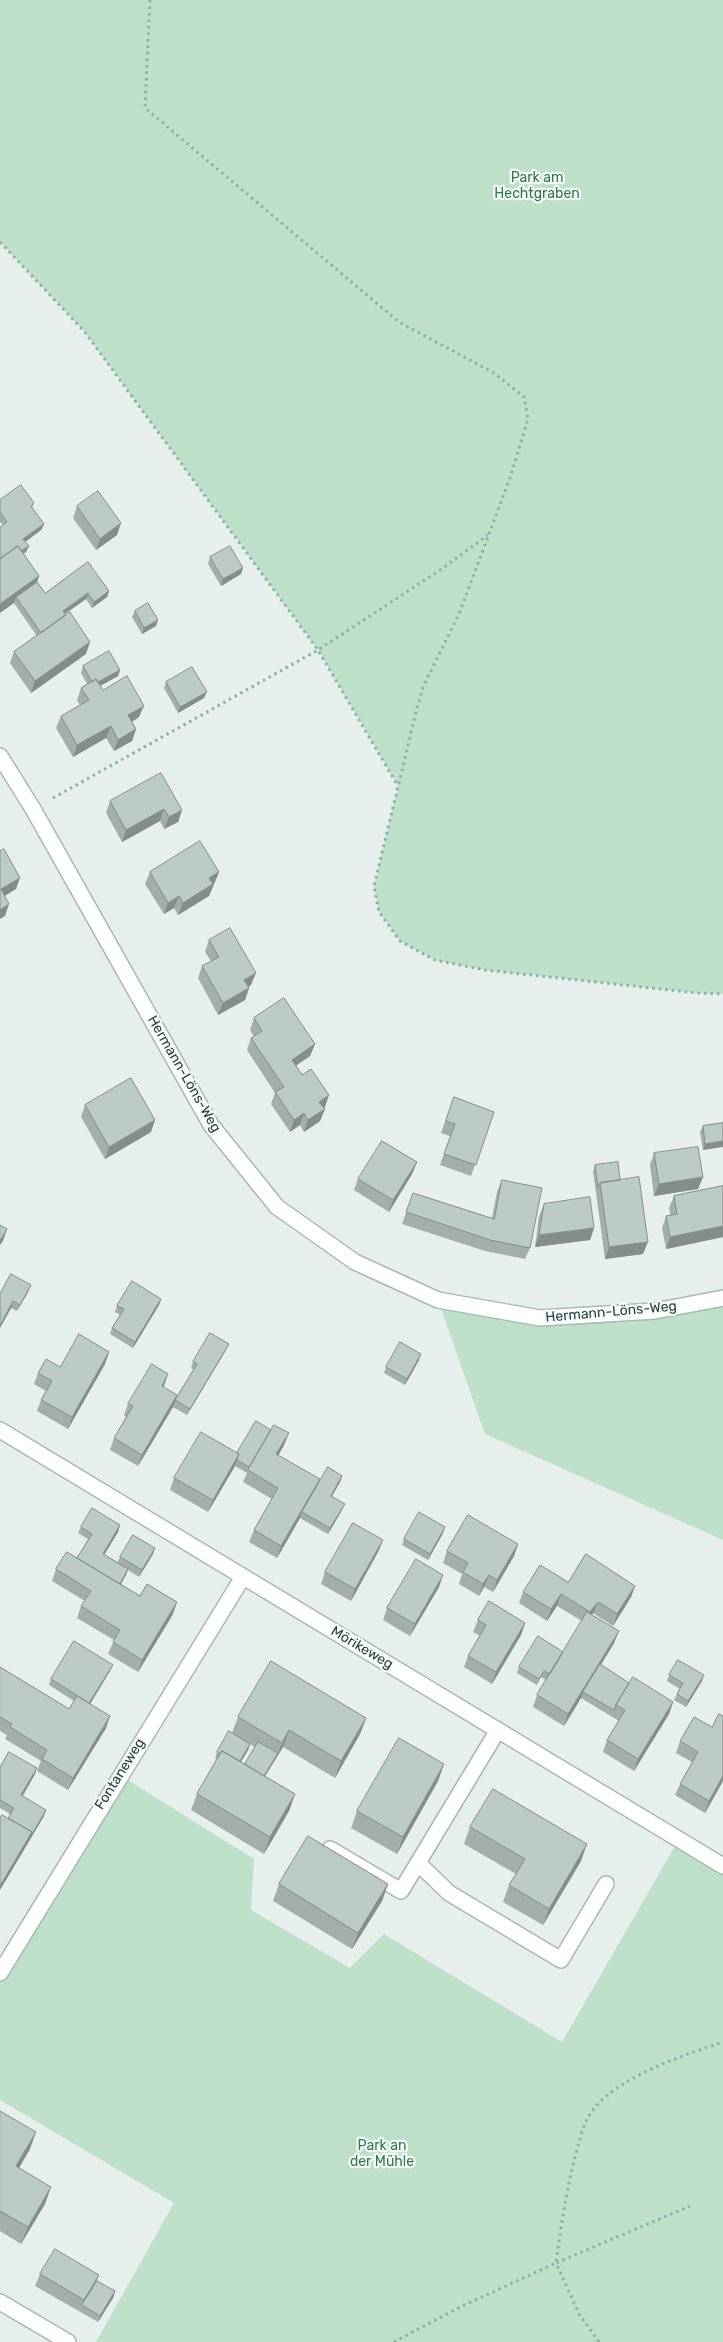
<!DOCTYPE html>
<meta charset="utf-8">
<style>
body{margin:0}
canvas{display:block;background:#e6efeb}
</style>
<canvas width="723" height="2342"></canvas>
<script>
const g = document.querySelector('canvas').getContext('2d');
g.lineJoin = 'round';
function fillPath(path, color) {
  g.fillStyle = color;
  g.fill(path, 'evenodd');
}
function strokePath(path, color, width, dash) {
  g.strokeStyle = color;
  g.lineWidth = width;
  g.lineCap = dash ? 'butt' : 'round';
  g.setLineDash(dash || []);
  g.stroke(path);
}
function drawText(font, color, halo, rows, align = 'center') {
  g.font = font + ' Rubik,sans-serif';
  g.lineWidth = 4.5;
  g.setLineDash([]);
  g.textBaseline = 'middle';
  g.strokeStyle = halo;
  g.fillStyle = color;
  for (const [text, x, y, turn = 0] of rows) {
    g.save();
    g.translate(x, y);
    g.rotate((+turn || 0) * Math.PI / 180);
    g.textAlign = isNaN(turn) ? turn : align;
    if (halo) g.strokeText(text, 0, 0);
    g.fillText(text, 0, 0);
    g.restore();
  }
}
fillPath(new Path2D(`
 M 0,0 L 723,0 L 723,994 L 697,993 L 485,970 L 435,960 L 400,941 L 379,912 L 374,886 L 398,786 L 318,650 L 84,331 L 0,242 Z
 M 723,1298 L 723,1540 L 485,1434 L 438,1300 L 540,1318 Z
 M 120,1775 L 254,1859 L 251,1910 L 350,1968 L 384,1934 L 562,2042 L 679,1839 L 723,1866 L 723,2342 L 96,2342 L 174,2203 L 0,2100 L 0,1973 Z`), '#bfe0c8');
const service = new Path2D(`
 M 330,1849 L 401,1891 L 498,1730
 M 418,1863 L 449,1893 L 561,1960 L 606,1884`);
const minor = new Path2D(`
 M 0,756 L 33,809 L 211,1125 L 277,1207 L 355,1262 L 438,1300 L 540,1318 L 655,1311 L 723,1298
 M 0,1430 L 723,1866
 M 0,1973 L 243,1577
 M 0,2302 L 68,2342`);
strokePath(service, '#a8b8b2', 18);
strokePath(minor, '#a8b8b2', 18);
strokePath(new Path2D(`
 M 150,0 L 145,108 L 399,322 L 494,373 L 524,397 L 528,419 L 510,478 L 459,614 L 423,687 L 417,708 L 374,886 L 379,912 L 400,941 L 435,960 L 485,970 L 697,993 L 723,994
 M 0,242 L 84,331 L 318,650 L 398,786
 M 53,798 L 318,650 L 440,570 L 488,535
 M 394,2342 L 460,2307 L 556,2263 C 561,2227 566,2192 575,2157 C 579,2144 582,2126 590,2114 C 613,2078 684,2055 723,2042
 M 599,2342 L 579,2314 L 556,2263 L 690,2206`), '#86b3a5', 3, [2.5, 4]);
strokePath(service, '#fff', 15);
strokePath(minor, '#fff', 15);
fillPath(new Path2D(`
 M 0,500 L 34,503 L 32,508 L 44,524 L 41,530 L 25,542 L 26,552 L 23,554 L 39,576 L 37,582 L 45,593 L 109,591 L 107,597 L 92,608 L 86,599 L 65,614 L 86,654 L 31,693 L 10,663 L 14,652 L 37,636 L 14,603 L 3,525 L 0,522 Z
 M 77,506 L 117,535 L 96,550 L 73,518 Z
 M 210,557 L 241,574 L 221,586 L 208,564 Z
 M 135,611 L 156,626 L 142,634 L 132,617 Z
 M 83,666 L 120,670 L 118,676 L 100,686 L 103,690 L 139,717 L 132,722 L 136,729 L 132,741 L 114,751 L 106,738 L 73,757 L 56,728 L 61,716 L 80,705 L 77,700 L 81,688 L 87,684 L 81,673 Z
 M 166,682 L 204,698 L 178,713 L 164,688 Z
 M 110,801 L 182,810 L 178,822 L 164,829 L 160,821 L 122,842 L 106,813 Z
 M 150,872 L 219,872 L 209,896 L 178,915 L 174,908 L 164,914 L 145,884 Z
 M 209,940 L 251,985 L 248,987 L 249,988 L 245,1000 L 218,1015 L 198,978 L 202,966 L 211,961 L 205,952 Z
 M 254,1018 L 315,1044 L 310,1056 L 296,1066 L 325,1107 L 323,1108 L 325,1109 L 320,1121 L 304,1132 L 300,1125 L 290,1132 L 271,1104 L 275,1093 L 247,1050 L 251,1038 L 254,1036 L 250,1030 Z
 M 454,1097 L 494,1112 L 471,1176 L 440,1165 L 450,1136 L 441,1133 Z
 M 85,1105 L 151,1132 L 105,1159 L 81,1117 Z
 M 723,1123 L 703,1150 L 700,1132 L 703,1126 Z
 M 654,1153 L 698,1189 L 654,1196 L 650,1165 Z
 M 417,1162 L 412,1174 L 389,1212 L 354,1190 L 358,1179 Z
 M 595,1165 L 620,1180 L 643,1254 L 605,1259 L 593,1171 Z
 M 502,1180 L 530,1248 L 525,1259 L 485,1251 L 402,1224 L 413,1193 L 492,1218 L 497,1192 Z
 M 723,1186 L 723,1237 L 666,1249 L 662,1228 L 666,1216 L 671,1216 L 669,1208 L 674,1196 Z
 M 544,1204 L 594,1228 L 590,1240 L 535,1247 L 539,1216 Z
 M 28,1292 L 17,1311 L 11,1308 L 0,1328 L 0,1294 Z
 M 161,1299 L 159,1305 L 133,1348 L 110,1334 L 112,1328 L 120,1315 L 115,1312 L 117,1306 Z
 M 229,1344 L 226,1350 L 187,1415 L 173,1407 L 138,1466 L 110,1450 L 114,1438 L 126,1417 L 124,1415 L 128,1404 L 164,1387 L 175,1400 L 194,1370 L 191,1368 L 193,1362 Z
 M 109,1352 L 105,1364 L 68,1429 L 37,1411 L 41,1400 L 46,1391 L 34,1384 L 38,1373 Z
 M 419,1360 L 405,1385 L 384,1373 L 386,1367 Z
 M 271,1430 L 289,1433 L 284,1445 L 278,1456 L 320,1479 L 318,1484 L 342,1476 L 340,1482 L 332,1497 L 342,1510 L 328,1534 L 300,1518 L 277,1558 L 249,1542 L 254,1530 L 272,1499 L 243,1482 L 247,1473 L 235,1466 L 208,1512 L 170,1490 L 174,1478 L 237,1453 Z
 M 120,1525 L 118,1532 L 104,1555 L 118,1562 L 120,1557 L 153,1554 L 139,1577 L 128,1570 L 121,1584 L 140,1596 L 173,1614 L 138,1672 L 108,1654 L 114,1640 L 77,1618 L 81,1606 L 85,1601 L 52,1581 L 56,1569 L 77,1558 L 88,1539 L 78,1533 L 81,1527 Z
 M 443,1533 L 428,1560 L 402,1545 L 404,1539 Z
 M 383,1540 L 378,1552 L 351,1601 L 321,1584 L 325,1572 Z
 M 518,1544 L 514,1556 L 493,1592 L 484,1587 L 479,1596 L 459,1584 L 462,1574 L 443,1563 L 447,1551 Z
 M 568,1582 L 635,1586 L 631,1597 L 613,1626 L 593,1613 L 592,1615 L 614,1643 L 601,1665 L 629,1683 L 673,1702 L 669,1714 L 634,1771 L 603,1752 L 607,1740 L 619,1721 L 581,1698 L 564,1726 L 533,1707 L 537,1695 L 546,1680 L 541,1677 L 537,1685 L 517,1673 L 519,1667 L 563,1652 L 582,1621 L 557,1606 L 547,1621 L 519,1603 L 523,1592 Z
 M 439,1587 L 410,1636 L 383,1620 L 387,1608 Z
 M 478,1620 L 525,1623 L 521,1635 L 492,1684 L 464,1667 L 468,1656 L 480,1636 L 473,1632 Z
 M 0,1667 L 69,1709 L 74,1701 L 49,1685 L 51,1679 L 110,1671 L 90,1704 L 106,1728 L 68,1790 L 37,1771 L 41,1761 L 5,1739 L 7,1735 L 0,1731 Z
 M 669,1675 L 702,1681 L 686,1707 L 674,1700 L 677,1694 L 680,1689 L 667,1681 Z
 M 723,1716 L 723,1781 L 705,1813 L 675,1795 L 680,1784 L 692,1762 L 676,1753 L 680,1741 L 712,1727 Z
 M 238,1717 L 366,1718 L 360,1734 L 335,1778 L 283,1747 L 265,1776 L 295,1794 L 289,1811 L 264,1854 L 191,1810 L 197,1794 L 217,1759 L 215,1758 L 217,1752 L 232,1733 ZM 250,1744 L 255,1747 L 245,1764 L 241,1762 L 248,1750 Z
 M 444,1764 L 438,1781 L 397,1854 L 351,1828 L 357,1811 Z
 M 0,1768 L 35,1774 L 23,1796 L 44,1816 L 0,1890 L 10,1814 L 0,1808 Z
 M 470,1827 L 581,1861 L 543,1925 L 503,1902 L 509,1885 L 516,1874 L 464,1844 Z
 M 279,1884 L 388,1884 L 382,1901 L 352,1949 L 273,1901 Z
 M 0,2111 L 30,2149 L 19,2168 L 45,2204 L 21,2244 L 0,2231 Z
 M 40,2274 L 115,2291 L 113,2298 L 98,2322 L 35,2286 Z`), '#a1aea9');
fillPath(new Path2D(`
 M 121,523 L 117,535 L 96,550 L 100,539 Z
 M 44,524 L 41,530 L 21,545 L 23,539 Z
 M 29,546 L 26,552 L 0,569 L 0,564 Z
 M 243,568 L 241,574 L 221,586 L 223,579 Z
 M 39,576 L 35,588 L 16,597 L 14,603 L 0,613 L 0,604 Z
 M 109,591 L 107,597 L 92,608 L 94,602 Z
 M 88,593 L 86,599 L 60,617 L 63,611 Z
 M 158,620 L 156,626 L 142,634 L 144,628 Z
 M 90,642 L 86,654 L 31,693 L 35,681 Z
 M 120,670 L 118,676 L 91,691 L 93,685 Z
 M 207,692 L 204,698 L 178,713 L 180,707 Z
 M 144,706 L 139,717 L 124,727 L 128,715 Z
 M 111,726 L 106,738 L 73,757 L 77,745 Z
 M 136,729 L 132,741 L 114,751 L 118,740 Z
 M 164,809 L 160,821 L 122,842 L 126,830 Z
 M 182,810 L 178,822 L 164,829 L 169,817 Z
 M 219,872 L 209,896 L 178,915 L 183,903 L 209,878 Z
 M 20,878 L 16,889 L 0,899 L 1,889 Z
 M 179,896 L 174,908 L 164,914 L 168,903 Z
 M 9,904 L 5,916 L 0,919 L 0,910 Z
 M 256,973 L 251,985 L 240,992 L 244,980 Z
 M 249,988 L 245,1000 L 218,1015 L 223,1003 Z
 M 315,1044 L 310,1056 L 287,1071 L 292,1060 Z
 M 329,1095 L 325,1107 L 315,1113 L 319,1102 Z
 M 325,1109 L 320,1121 L 304,1132 L 308,1120 Z
 M 304,1113 L 300,1125 L 290,1132 L 294,1120 Z
 M 155,1120 L 151,1132 L 105,1159 L 109,1147 Z
 M 723,1141 L 723,1147 L 703,1150 L 705,1144 Z
 M 417,1162 L 412,1174 L 389,1212 L 393,1200 Z
 M 703,1177 L 698,1189 L 654,1196 L 659,1184 Z
 M 723,1226 L 723,1237 L 666,1249 L 670,1237 Z
 M 594,1228 L 590,1240 L 535,1247 L 539,1235 Z
 M 7,1229 L 3,1241 L 0,1245 L 0,1241 Z
 M 648,1242 L 643,1254 L 605,1259 L 609,1247 Z
 M 31,1285 L 28,1292 L 17,1311 L 20,1305 Z
 M 161,1299 L 159,1305 L 133,1348 L 135,1342 Z
 M 13,1301 L 11,1308 L 0,1328 L 0,1326 Z
 M 229,1344 L 226,1350 L 187,1415 L 190,1409 Z
 M 109,1352 L 105,1364 L 68,1429 L 72,1417 Z
 M 421,1354 L 419,1360 L 405,1385 L 407,1379 Z
 M 168,1374 L 164,1386 L 158,1397 L 162,1386 Z
 M 177,1395 L 173,1407 L 138,1466 L 142,1455 Z
 M 289,1433 L 284,1445 L 272,1466 L 276,1454 Z
 M 239,1454 L 235,1466 L 208,1512 L 213,1500 Z
 M 342,1476 L 340,1482 L 328,1502 L 331,1496 Z
 M 320,1479 L 315,1491 L 302,1512 L 300,1518 L 277,1558 L 281,1546 Z
 M 345,1504 L 342,1510 L 328,1534 L 330,1528 Z
 M 120,1525 L 118,1532 L 101,1560 L 103,1554 Z
 M 445,1527 L 443,1533 L 428,1560 L 430,1554 Z
 M 383,1540 L 378,1552 L 351,1601 L 355,1589 Z
 M 518,1544 L 514,1556 L 493,1592 L 497,1580 Z
 M 155,1548 L 153,1554 L 139,1577 L 142,1570 Z
 M 128,1569 L 126,1575 L 116,1593 L 118,1587 Z
 M 443,1575 L 439,1587 L 410,1636 L 415,1624 Z
 M 489,1575 L 484,1587 L 479,1596 L 483,1584 Z
 M 635,1586 L 631,1597 L 613,1626 L 617,1614 Z
 M 561,1594 L 557,1606 L 547,1621 L 551,1609 Z
 M 177,1602 L 173,1614 L 138,1672 L 142,1660 Z
 M 598,1602 L 593,1613 L 586,1624 L 590,1612 Z
 M 525,1623 L 521,1635 L 492,1684 L 496,1672 Z
 M 619,1631 L 614,1643 L 584,1692 L 583,1692 L 581,1698 L 564,1726 L 568,1714 Z
 M 113,1665 L 110,1671 L 87,1709 L 89,1703 Z
 M 704,1675 L 702,1681 L 686,1707 L 688,1701 Z
 M 673,1702 L 669,1714 L 634,1771 L 638,1759 Z
 M 110,1716 L 106,1728 L 68,1790 L 73,1778 Z
 M 366,1718 L 360,1734 L 335,1778 L 341,1761 Z
 M 289,1730 L 283,1747 L 256,1791 L 259,1785 L 278,1753 L 282,1743 Z
 M 250,1744 L 248,1750 L 236,1770 L 238,1764 Z
 M 444,1764 L 438,1781 L 397,1854 L 403,1837 Z
 M 37,1768 L 35,1774 L 19,1801 L 21,1795 Z
 M 723,1776 L 723,1781 L 705,1813 L 709,1801 Z
 M 295,1794 L 289,1811 L 264,1854 L 270,1837 Z
 M 46,1810 L 44,1816 L 0,1890 L 0,1886 L 32,1832 Z
 M 587,1844 L 581,1861 L 543,1925 L 549,1909 Z
 M 388,1884 L 382,1901 L 352,1949 L 358,1933 Z
 M 36,2132 L 30,2149 L 10,2183 L 16,2166 Z
 M 51,2187 L 45,2204 L 21,2244 L 28,2227 Z
 M 99,2275 L 94,2287 L 82,2305 L 84,2300 Z
 M 115,2291 L 113,2298 L 98,2322 L 100,2316 Z`), '#838d89');
const building = new Path2D(`
 M 21,485 L 34,503 L 31,506 L 44,524 L 23,539 L 29,546 L 21,551 L 18,546 L 0,559 L 0,527 L 7,522 L 0,512 L 0,500 Z
 M 98,491 L 121,523 L 100,539 L 77,506 Z
 M 18,546 L 39,576 L 0,604 L 0,559 Z
 M 230,546 L 243,568 L 223,579 L 210,557 Z
 M 88,562 L 109,591 L 94,602 L 88,593 L 63,611 L 66,615 L 41,633 L 16,597 L 37,582 L 45,593 Z
 M 148,603 L 158,620 L 144,628 L 135,611 Z
 M 70,612 L 90,642 L 35,681 L 14,652 Z
 M 109,651 L 120,670 L 98,682 L 96,679 L 92,682 L 83,666 Z
 M 192,667 L 207,692 L 180,707 L 166,682 Z
 M 127,676 L 144,706 L 128,715 L 136,729 L 118,740 L 111,726 L 77,745 L 61,716 L 89,700 L 81,688 L 96,679 L 103,690 Z
 M 161,773 L 182,810 L 169,817 L 164,809 L 126,830 L 110,801 Z
 M 200,841 L 219,872 L 209,878 L 213,884 L 183,903 L 179,896 L 168,903 L 150,872 Z
 M 4,849 L 20,878 L 1,889 L 9,904 L 0,910 L 0,851 Z
 M 230,928 L 256,973 L 244,980 L 249,988 L 223,1003 L 202,966 L 219,957 L 209,940 Z
 M 284,998 L 315,1044 L 292,1060 L 302,1075 L 311,1069 L 329,1095 L 319,1102 L 325,1109 L 308,1120 L 304,1113 L 294,1120 L 275,1092 L 284,1087 L 251,1038 L 262,1031 L 254,1018 Z
 M 131,1078 L 155,1120 L 109,1147 L 85,1105 Z
 M 454,1097 L 494,1112 L 476,1165 L 444,1154 L 455,1124 L 446,1121 Z
 M 723,1123 L 723,1141 L 705,1144 L 703,1126 Z
 M 382,1141 L 417,1162 L 393,1200 L 358,1179 Z
 M 698,1147 L 703,1177 L 659,1184 L 654,1153 Z
 M 618,1162 L 620,1180 L 600,1183 L 598,1188 L 595,1165 Z
 M 639,1177 L 648,1242 L 609,1247 L 600,1183 Z
 M 502,1180 L 542,1188 L 530,1248 L 490,1240 L 406,1212 L 413,1193 L 494,1219 Z
 M 723,1186 L 723,1226 L 670,1237 L 666,1216 L 677,1214 L 674,1196 Z
 M 590,1197 L 594,1228 L 539,1235 L 544,1204 Z
 M 0,1225 L 7,1229 L 0,1241 Z
 M 11,1274 L 31,1285 L 20,1305 L 13,1301 L 0,1326 L 0,1294 Z
 M 132,1281 L 161,1299 L 135,1342 L 112,1328 L 124,1309 L 117,1306 Z
 M 210,1333 L 229,1344 L 190,1409 L 175,1400 L 197,1364 L 193,1362 Z
 M 79,1334 L 109,1352 L 72,1417 L 41,1400 L 52,1381 L 38,1373 L 46,1359 L 60,1367 Z
 M 400,1342 L 421,1354 L 407,1379 L 386,1367 Z
 M 152,1364 L 168,1374 L 162,1386 L 177,1395 L 142,1455 L 114,1438 L 133,1406 L 128,1404 Z
 M 256,1421 L 271,1430 L 249,1467 L 237,1460 L 239,1454 L 237,1453 Z
 M 274,1425 L 289,1433 L 276,1454 L 320,1479 L 281,1546 L 254,1530 L 278,1488 L 248,1470 Z
 M 201,1432 L 239,1454 L 213,1500 L 174,1478 Z
 M 328,1467 L 342,1476 L 331,1496 L 345,1504 L 330,1528 L 302,1512 Z
 M 92,1508 L 120,1525 L 103,1554 L 128,1569 L 120,1584 L 77,1558 L 92,1534 L 81,1527 Z
 M 419,1512 L 445,1527 L 430,1554 L 404,1539 Z
 M 468,1515 L 518,1544 L 497,1580 L 489,1575 L 483,1584 L 463,1572 L 468,1563 L 447,1551 Z
 M 353,1523 L 383,1540 L 355,1589 L 325,1572 Z
 M 133,1535 L 155,1548 L 142,1570 L 120,1557 Z
 M 67,1552 L 140,1596 L 147,1584 L 177,1602 L 142,1660 L 113,1642 L 120,1630 L 81,1606 L 91,1591 L 56,1569 Z
 M 586,1554 L 635,1586 L 617,1614 L 598,1602 L 590,1612 L 561,1594 L 551,1609 L 523,1592 L 540,1565 L 568,1582 Z
 M 416,1559 L 443,1575 L 415,1624 L 387,1608 Z
 M 489,1601 L 525,1623 L 496,1672 L 468,1656 L 486,1625 L 478,1620 Z
 M 587,1612 L 619,1631 L 568,1714 L 537,1695 Z
 M 538,1636 L 563,1652 L 550,1674 L 544,1671 L 539,1679 L 519,1667 Z
 M 74,1641 L 113,1665 L 89,1703 L 51,1679 Z
 M 678,1660 L 704,1675 L 688,1701 L 677,1694 L 683,1683 L 669,1675 Z
 M 271,1661 L 366,1718 L 341,1761 L 289,1730 L 282,1743 L 238,1717 Z
 M 600,1664 L 629,1683 L 616,1705 L 614,1710 L 583,1692 Z
 M 0,1667 L 69,1709 L 77,1696 L 110,1716 L 73,1778 L 42,1759 L 47,1750 L 10,1727 L 12,1724 L 0,1717 Z
 M 633,1677 L 673,1702 L 638,1759 L 607,1740 L 625,1710 L 616,1705 Z
 M 719,1714 L 723,1716 L 723,1776 L 709,1801 L 680,1784 L 698,1752 L 680,1741 L 694,1717 L 712,1727 Z
 M 229,1731 L 250,1744 L 240,1761 L 222,1751 L 220,1754 L 217,1752 Z
 M 399,1738 L 444,1764 L 403,1837 L 357,1811 Z
 M 258,1742 L 278,1753 L 264,1776 L 245,1764 Z
 M 222,1751 L 295,1794 L 270,1837 L 197,1794 Z
 M 9,1752 L 37,1768 L 21,1795 L 46,1810 L 30,1838 L 32,1832 L 8,1818 L 14,1808 L 0,1800 L 0,1768 Z
 M 493,1789 L 587,1844 L 549,1909 L 509,1885 L 525,1859 L 470,1827 Z
 M 2,1815 L 32,1832 L 0,1886 L 0,1819 Z
 M 308,1836 L 388,1884 L 358,1933 L 279,1884 Z
 M 0,2111 L 36,2132 L 16,2166 L 51,2187 L 28,2227 L 0,2211 Z
 M 55,2249 L 99,2275 L 84,2300 L 40,2274 Z
 M 97,2281 L 115,2291 L 100,2316 L 82,2305 Z`);
fillPath(building, '#bbcac4');
strokePath(building, '#838d89', 1);
drawText('14px', '#2d7a4b', '#f7fbf9', [
 ["Park am",537,178],
 ["Hechtgraben",537,194],
 ["Park an",382,2146],
 ["der Mühle",382,2162]
]);
drawText('14px', '#24423a', '#f7fbf9', [
 ["Hermann-Löns-Weg",184,1074,60],
 ["Hermann-Löns-Weg",611,1312,-5],
 ["Mörikeweg",362,1648,31],
 ["Fontaneweg",120,1774,-58]
]);
</script>
